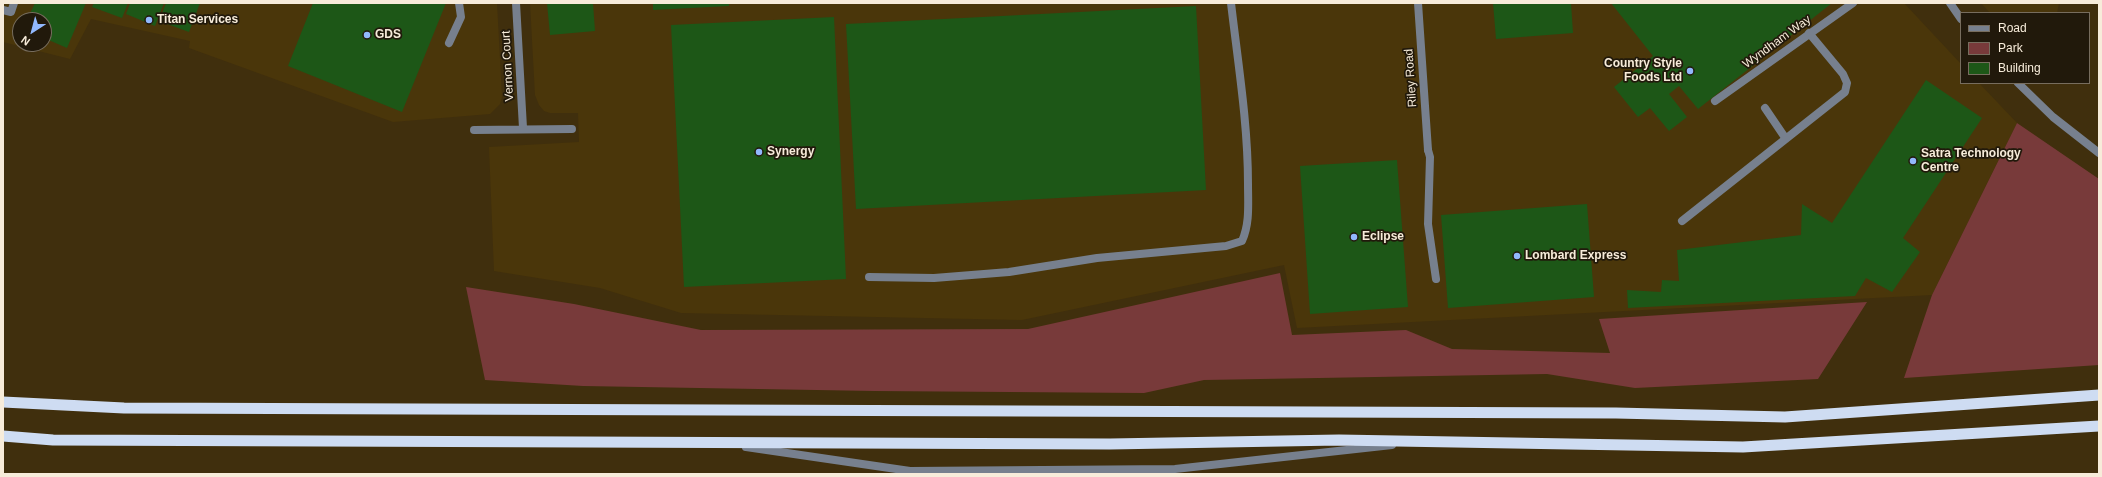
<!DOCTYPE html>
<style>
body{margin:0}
#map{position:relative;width:2102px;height:477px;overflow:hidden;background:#402f0d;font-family:Helvetica,sans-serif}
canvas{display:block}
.frame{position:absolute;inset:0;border:4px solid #f7ecda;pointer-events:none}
.legend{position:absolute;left:1960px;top:12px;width:130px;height:72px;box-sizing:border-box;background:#21190b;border:1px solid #776d5e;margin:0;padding:5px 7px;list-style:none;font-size:12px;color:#f7ecda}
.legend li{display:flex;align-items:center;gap:8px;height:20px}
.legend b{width:20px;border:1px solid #776d5e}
.north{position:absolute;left:12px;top:12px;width:40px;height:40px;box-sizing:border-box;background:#21190b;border:1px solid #776d5e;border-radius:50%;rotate:216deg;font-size:11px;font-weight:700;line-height:16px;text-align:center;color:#f7ecda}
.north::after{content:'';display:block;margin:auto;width:14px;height:18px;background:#91b8fd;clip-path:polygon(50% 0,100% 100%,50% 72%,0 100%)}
</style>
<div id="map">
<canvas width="2102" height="477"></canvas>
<div class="frame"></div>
<ul class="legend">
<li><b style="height:5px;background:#77808e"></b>Road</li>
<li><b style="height:11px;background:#783a3a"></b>Park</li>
<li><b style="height:11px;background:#1d5717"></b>Building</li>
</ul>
<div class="north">N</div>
</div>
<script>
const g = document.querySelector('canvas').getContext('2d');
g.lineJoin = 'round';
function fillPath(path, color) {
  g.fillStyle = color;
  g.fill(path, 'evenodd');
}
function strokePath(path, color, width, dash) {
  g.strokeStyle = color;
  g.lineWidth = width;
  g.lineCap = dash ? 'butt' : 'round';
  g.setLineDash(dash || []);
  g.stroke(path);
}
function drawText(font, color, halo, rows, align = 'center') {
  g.font = font + ' Helvetica,sans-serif';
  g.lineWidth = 3.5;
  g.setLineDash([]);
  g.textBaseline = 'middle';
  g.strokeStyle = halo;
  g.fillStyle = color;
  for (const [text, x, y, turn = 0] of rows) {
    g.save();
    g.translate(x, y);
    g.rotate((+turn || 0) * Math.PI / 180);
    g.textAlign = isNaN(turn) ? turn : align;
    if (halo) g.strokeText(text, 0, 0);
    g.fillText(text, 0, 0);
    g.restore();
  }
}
fillPath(new Path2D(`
 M 3,3 L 497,3 L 502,97 L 500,104 L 490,114 L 393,122 L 189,48 L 190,41 L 91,19 L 70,59 L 3,42 ZM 20,20 L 44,20 L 44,44 L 20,44 Z
 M 530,3 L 1904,3 L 1961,64 L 1961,83 L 1979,83 L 2017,123 L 1932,295 L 1297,328 L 1284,265 L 1022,320 L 681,313 L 600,288 L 494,271 L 489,147 L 579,142 L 578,113 L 550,113 L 544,111 L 539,105 L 535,95 Z
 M 1981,3 L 2059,3 L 2057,13 L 1990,13 Z`), '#4a360a');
fillPath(new Path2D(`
 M 2017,123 L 2099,179 L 2099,365 L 1904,378 L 1932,295 Z
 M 1280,273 L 1292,335 L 1406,330 L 1452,349 L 1610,353 L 1599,319 L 1867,302 L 1818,379 L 1635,388 L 1547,374 L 1204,380 L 1144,393 L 874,391 L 583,386 L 485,380 L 466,287 L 574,304 L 701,330 L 1028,329 Z`), '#783a3a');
fillPath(new Path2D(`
 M 35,3 L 86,3 L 67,48 L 44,38 L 44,20 L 27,20 Z
 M 94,3 L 128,3 L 122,18 L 92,7 Z
 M 130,3 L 164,3 L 155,26 L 126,14 Z
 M 166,3 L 200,3 L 189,32 L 159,21 Z
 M 313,3 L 446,3 L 402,112 L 288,66 Z
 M 547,3 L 593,3 L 595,31 L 550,35 Z
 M 653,3 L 729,3 L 729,6 L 653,10 Z
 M 1493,3 L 1571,3 L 1573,33 L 1496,39 Z
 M 1611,3 L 1832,3 L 1698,109 L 1679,86 L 1669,94 L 1687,117 L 1669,131 L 1650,108 L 1638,117 L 1614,87 L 1653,56 Z
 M 1196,6 L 1206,190 L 856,209 L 846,24 Z
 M 834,17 L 846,279 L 684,287 L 671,25 Z
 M 1926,80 L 1982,118 L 1903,238 L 1920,252 L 1892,292 L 1866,278 L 1855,296 L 1628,308 L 1627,290 L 1661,292 L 1662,280 L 1679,281 L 1677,250 L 1801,235 L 1802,204 L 1832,223 Z
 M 1397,160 L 1408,307 L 1310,314 L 1300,166 Z
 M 1587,204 L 1594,297 L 1448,308 L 1441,215 Z`), '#1d5717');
strokePath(new Path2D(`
 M 3,10 L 11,12 L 14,3
 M 449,43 L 461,17 L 459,3
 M 1765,108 L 1786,139
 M 1428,150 L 1430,157 L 1428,224 L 1436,279
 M 1682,221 L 1845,92 L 1847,83 L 1843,74 L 1809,33
 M 869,277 L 934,278 L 1009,272 L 1097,258 L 1226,246 L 1242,241 C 1250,223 1248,204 1248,184 C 1248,124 1238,63 1231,3
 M 746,447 L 910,471 L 1175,469 L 1392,445`), '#77808e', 8);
strokePath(new Path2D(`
 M 516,3 L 523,128
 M 1418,3 L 1428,150
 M 1715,101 L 1853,3
 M 474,130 L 572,129`), '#77808e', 8);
strokePath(new Path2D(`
 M 1950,3 L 1961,19
 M 2018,83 L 2053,117 L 2099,153`), '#77808e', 8);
strokePath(new Path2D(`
 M 3,402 L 124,408 L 1616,413 L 1785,417 L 2099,395
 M 3,436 L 53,440 L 1110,444 L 1339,440 L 1743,447 L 2099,426`), '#cedcf2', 11);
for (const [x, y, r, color] of [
 [149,20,4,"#91b8fd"],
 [367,35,4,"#91b8fd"],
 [1690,71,4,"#91b8fd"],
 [759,152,4,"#91b8fd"],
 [1913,161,4,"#91b8fd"],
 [1354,237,4,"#91b8fd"],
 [1517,256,4,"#91b8fd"]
]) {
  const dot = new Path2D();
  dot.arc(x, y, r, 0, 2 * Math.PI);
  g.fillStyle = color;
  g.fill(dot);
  strokePath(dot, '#21190b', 1.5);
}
drawText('bold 12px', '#f7ecda', '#21190b', [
 ["Titan Services",157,20],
 ["GDS",375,35],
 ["Country Style",1682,64,"right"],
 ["Foods Ltd",1682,78,"right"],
 ["Synergy",767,152],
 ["Satra Technology",1921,154],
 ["Centre",1921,168],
 ["Eclipse",1362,237],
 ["Lombard Express",1525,256]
], 'left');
drawText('12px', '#f7ecda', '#21190b', [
 ["Wyndham Way",1777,42,-36],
 ["Vernon Court",508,66,-93],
 ["Riley Road",1411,78,-94]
]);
</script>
